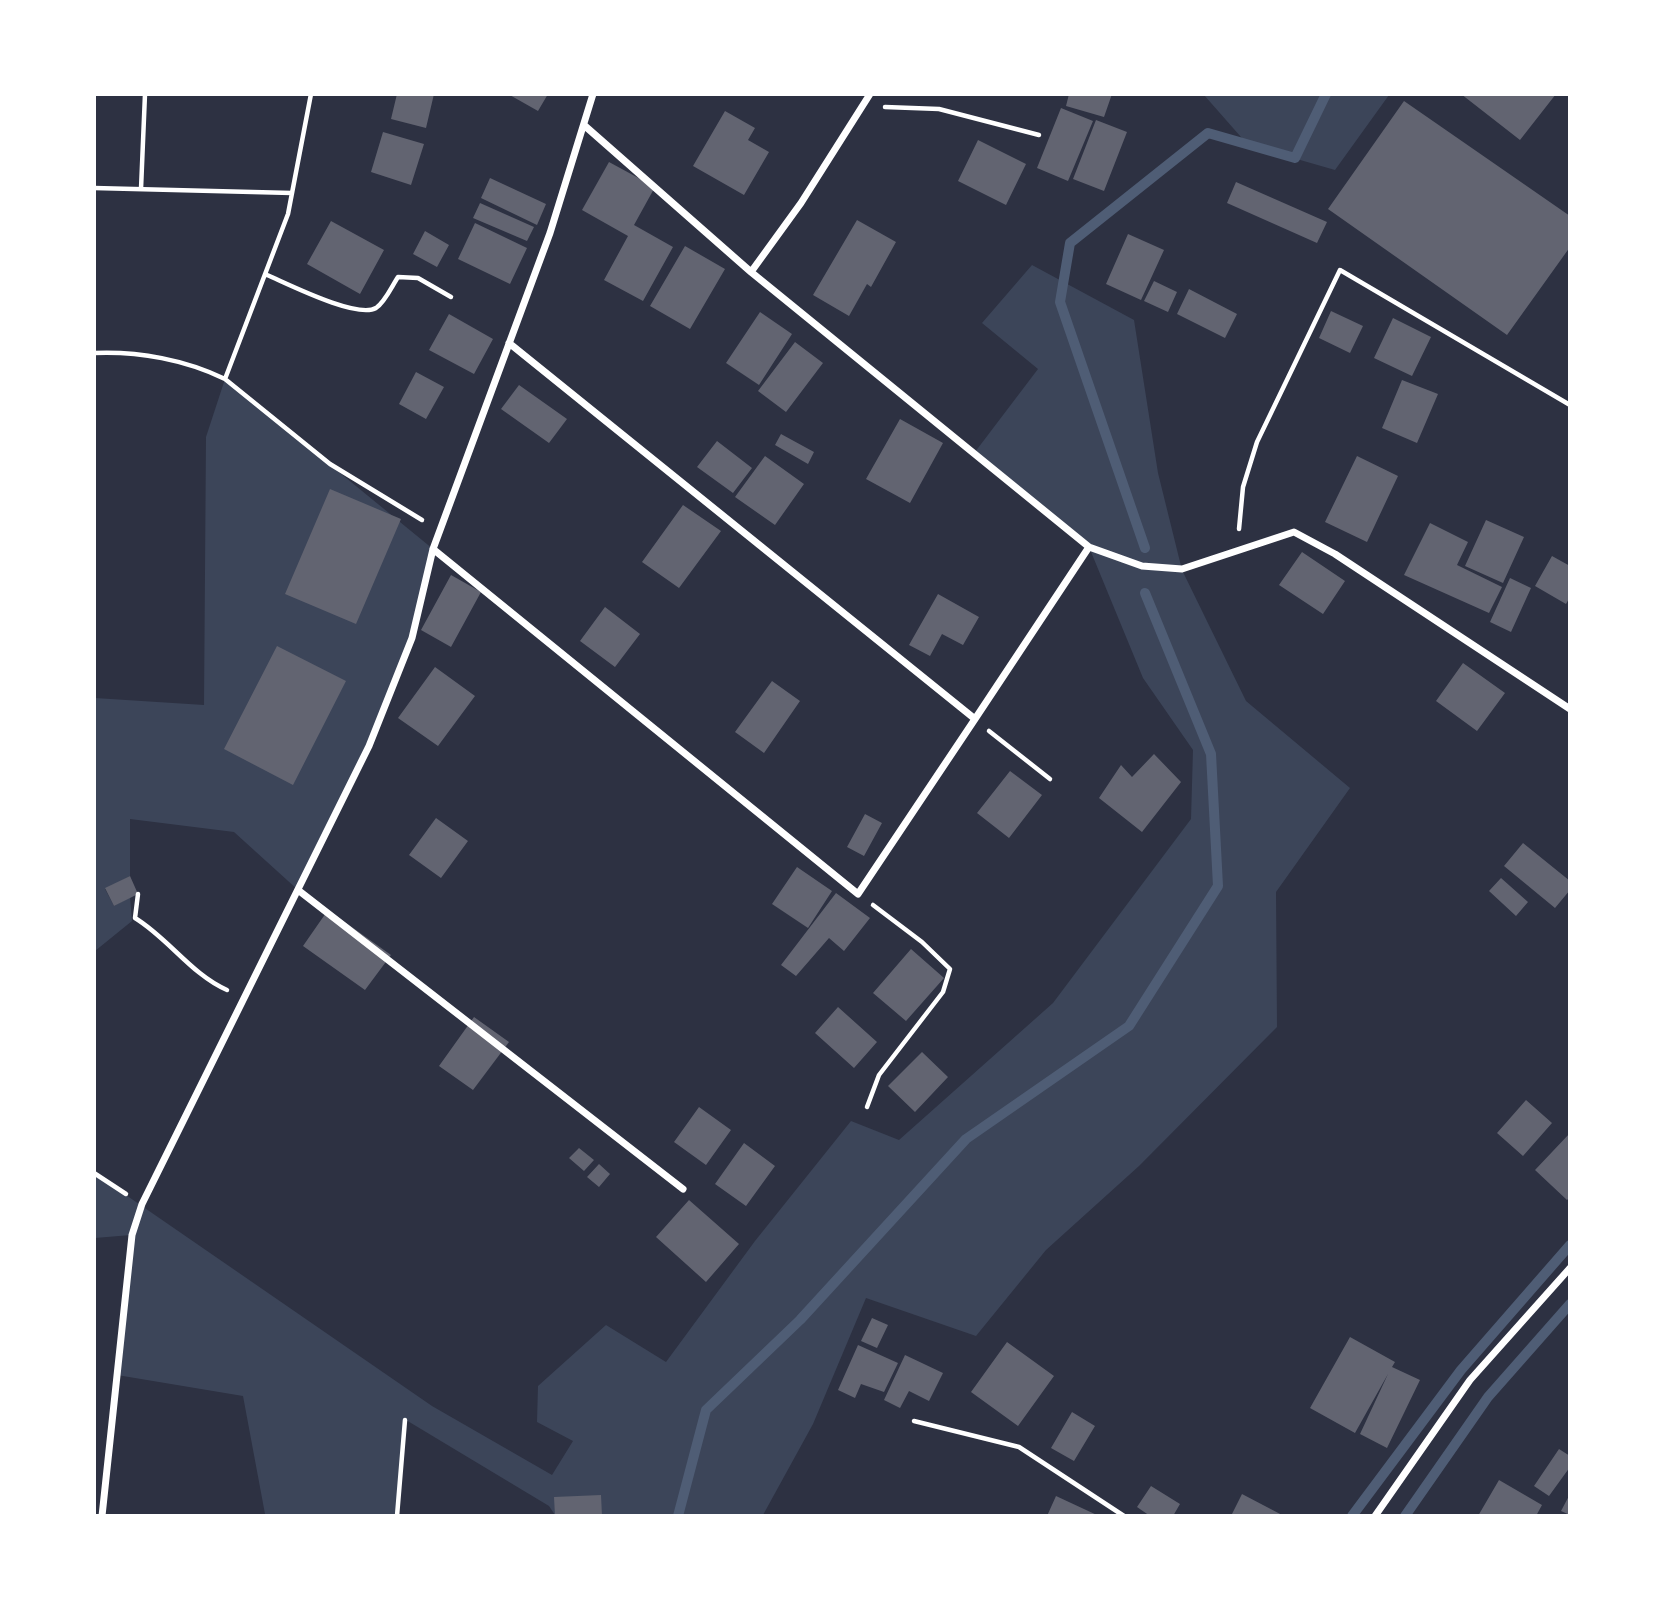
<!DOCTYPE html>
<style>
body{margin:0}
#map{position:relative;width:1664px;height:1610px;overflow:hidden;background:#2d3142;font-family:Helvetica,sans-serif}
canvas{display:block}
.frame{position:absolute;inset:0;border:96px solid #fff;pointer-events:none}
</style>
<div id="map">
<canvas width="1664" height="1610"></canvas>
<div class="frame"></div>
</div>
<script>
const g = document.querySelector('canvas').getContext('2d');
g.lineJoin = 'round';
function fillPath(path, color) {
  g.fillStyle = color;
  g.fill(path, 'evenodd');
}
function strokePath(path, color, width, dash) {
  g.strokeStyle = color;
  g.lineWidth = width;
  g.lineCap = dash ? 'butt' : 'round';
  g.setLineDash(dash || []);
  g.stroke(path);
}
fillPath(new Path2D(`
 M 1204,95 L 1389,95 L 1335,170 L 1248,145 Z
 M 1032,265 L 1134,320 L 1158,473 L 1182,570 L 1246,701 L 1350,788 L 1276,892 L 1277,1027 L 1139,1166 L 1046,1250 L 976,1336 L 866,1298 L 813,1424 L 763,1515 L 555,1515 L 549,1506 L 406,1420 L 397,1515 L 265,1514 L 243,1396 L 117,1375 L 131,1235 L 95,1238 L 94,1173 L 432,1406 L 552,1475 L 573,1441 L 537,1422 L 538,1386 L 606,1325 L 666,1362 L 755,1241 L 851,1121 L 899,1140 L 1053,1003 L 1191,819 L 1193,750 L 1143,678 L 1089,547 L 975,452 L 1038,369 L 982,323 Z
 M 225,379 L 433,549 L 422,599 L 396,680 L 298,890 L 234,832 L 130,819 L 130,876 L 105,889 L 114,906 L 130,897 L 132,921 L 95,951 L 95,698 L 204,705 L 206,437 Z`), '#3c4559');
strokePath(new Path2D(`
 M 1145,548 L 1060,302 L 1070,243 L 1208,133 L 1295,158 L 1326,94
 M 678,1516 L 706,1410 L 800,1320 L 966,1139 L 1129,1026 L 1218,886 L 1211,754 L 1145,593
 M 1352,1516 L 1461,1370 L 1570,1245
 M 1405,1516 L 1488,1397 L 1570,1304`), '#4f5d75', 10);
fillPath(new Path2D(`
 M 397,94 L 434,94 L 426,128 L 391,119 Z
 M 508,94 L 548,94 L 538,111 Z
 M 1069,94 L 1112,94 L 1104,117 L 1066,106 Z
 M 1461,94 L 1556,94 L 1520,140 Z
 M 1404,101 L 1570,216 L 1570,247 L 1507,335 L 1328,209 Z
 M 1061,108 L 1093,121 L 1068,181 L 1037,168 Z
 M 725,111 L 755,128 L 748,140 L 769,152 L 744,195 L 693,166 Z
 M 1096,120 L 1127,132 L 1104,191 L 1073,179 Z
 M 383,132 L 424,144 L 411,185 L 371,172 Z
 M 978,140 L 1026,164 L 1006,205 L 958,181 Z
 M 609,162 L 655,187 L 634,225 L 673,247 L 643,301 L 604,280 L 628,236 L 582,210 Z
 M 490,178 L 546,204 L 537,225 L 481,198 Z
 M 1236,182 L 1327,222 L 1317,243 L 1227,203 Z
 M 480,203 L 534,227 L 527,241 L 473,218 Z
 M 857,220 L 896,242 L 871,287 L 867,284 L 849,316 L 813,295 Z
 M 331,221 L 384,250 L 360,294 L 307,264 Z
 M 475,223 L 527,248 L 510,284 L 458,259 Z
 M 425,231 L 449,245 L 437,267 L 413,254 Z
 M 1128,234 L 1164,250 L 1141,300 L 1106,284 Z
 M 685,246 L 725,269 L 690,329 L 650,306 Z
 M 1154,281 L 1177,292 L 1168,312 L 1144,301 Z
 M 1189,289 L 1237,314 L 1225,338 L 1177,314 Z
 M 1331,311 L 1363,326 L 1350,353 L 1319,338 Z
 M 760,312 L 792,334 L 759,385 L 726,363 Z
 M 449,314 L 493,339 L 474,374 L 429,350 Z
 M 1393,318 L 1431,337 L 1412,376 L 1374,358 Z
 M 795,342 L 823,363 L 786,412 L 758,391 Z
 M 416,372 L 444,387 L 426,419 L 399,404 Z
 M 1402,380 L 1438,394 L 1417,443 L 1382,428 Z
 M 519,385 L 567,419 L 549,443 L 501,409 Z
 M 900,419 L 943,443 L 910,503 L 866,479 Z
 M 781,434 L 814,452 L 808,464 L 775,445 Z
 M 717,441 L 752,468 L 733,493 L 697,467 Z
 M 765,456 L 804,484 L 775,525 L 735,497 Z
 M 1357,456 L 1398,476 L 1367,542 L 1325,522 Z
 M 330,489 L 401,519 L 356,624 L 285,594 Z
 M 683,505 L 721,531 L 679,588 L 642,562 Z
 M 1486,520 L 1524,537 L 1503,583 L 1465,566 Z
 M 1430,523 L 1468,542 L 1457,565 L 1502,587 L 1489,613 L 1404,575 Z
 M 1302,552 L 1345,581 L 1323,614 L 1279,585 Z
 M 1552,556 L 1570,566 L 1570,597 L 1566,604 L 1535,586 Z
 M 451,575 L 481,592 L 451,647 L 421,630 Z
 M 1510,578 L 1531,588 L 1511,632 L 1490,622 Z
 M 938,594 L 979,617 L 963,645 L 942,634 L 930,656 L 909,645 Z
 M 605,607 L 640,634 L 615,667 L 580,641 Z
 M 277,646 L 346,681 L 293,785 L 224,749 Z
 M 1463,663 L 1505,693 L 1477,731 L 1436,701 Z
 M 435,667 L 475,696 L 438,746 L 398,718 Z
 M 772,681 L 800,701 L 764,753 L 735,732 Z
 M 1154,754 L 1181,782 L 1142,832 L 1099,798 L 1121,765 L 1132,777 Z
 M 1010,771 L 1042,795 L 1009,838 L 977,813 Z
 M 865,814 L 882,823 L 864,856 L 847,847 Z
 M 436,818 L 468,841 L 441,878 L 409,855 Z
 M 1523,843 L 1570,881 L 1570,890 L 1555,908 L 1504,866 Z
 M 797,867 L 832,891 L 808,928 L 772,904 Z
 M 130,876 L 138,894 L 114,906 L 105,888 Z
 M 1501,878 L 1528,902 L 1516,916 L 1489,891 Z
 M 836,893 L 870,918 L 844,951 L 829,938 L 796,976 L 781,965 Z
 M 328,910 L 391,955 L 365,990 L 303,946 Z
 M 911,949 L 944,978 L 906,1021 L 873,993 Z
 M 838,1007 L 877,1042 L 854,1068 L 815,1033 Z
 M 474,1017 L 509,1042 L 473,1090 L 439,1066 Z
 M 922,1052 L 948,1077 L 915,1112 L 888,1086 Z
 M 1526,1100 L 1552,1123 L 1523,1156 L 1497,1133 Z
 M 699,1107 L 731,1130 L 706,1165 L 674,1142 Z
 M 1570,1133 L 1570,1197 L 1567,1200 L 1535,1170 Z
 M 744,1143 L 775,1166 L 746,1206 L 715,1184 Z
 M 579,1148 L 594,1160 L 584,1171 L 569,1158 Z
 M 599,1164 L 610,1174 L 599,1187 L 587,1177 Z
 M 689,1200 L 739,1244 L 706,1282 L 656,1237 Z
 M 872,1318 L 888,1325 L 877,1348 L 861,1341 Z
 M 1350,1337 L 1395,1362 L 1392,1367 L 1420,1380 L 1387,1448 L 1360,1434 L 1388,1374 L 1355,1433 L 1310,1408 Z
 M 1007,1342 L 1054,1376 L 1018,1426 L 971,1392 Z
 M 858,1345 L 898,1363 L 884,1392 L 861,1384 L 855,1398 L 838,1390 Z
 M 905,1355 L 943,1373 L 929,1401 L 909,1391 L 900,1408 L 884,1400 Z
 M 1072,1412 L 1095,1426 L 1074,1461 L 1051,1448 Z
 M 1559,1449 L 1570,1456 L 1570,1467 L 1549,1496 L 1534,1486 Z
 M 1499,1480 L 1542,1505 L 1536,1516 L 1478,1516 Z
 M 1151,1486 L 1180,1504 L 1173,1516 L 1150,1516 L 1137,1507 Z
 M 1242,1494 L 1284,1516 L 1231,1516 Z
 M 1570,1494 L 1570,1515 L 1561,1511 Z
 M 601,1495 L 602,1516 L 555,1516 L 554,1497 Z
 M 1056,1496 L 1099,1516 L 1047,1516 Z`), '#626471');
strokePath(new Path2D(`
 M 311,94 L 288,214 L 225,379 L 330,464 L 422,520
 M 885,107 L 939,109 L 1039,135
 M 94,188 L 292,193
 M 141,189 L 145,94
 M 267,275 C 288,284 357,319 376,308 C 385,302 392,286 398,277 L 418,278 L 451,297
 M 94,353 C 139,351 186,360 225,379
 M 1239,529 L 1243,487 L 1257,442 L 1340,270 L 1570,405
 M 989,731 L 1050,779
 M 138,894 L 135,918 C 168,938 192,975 227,990
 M 867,1107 L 879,1075 L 943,992 L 950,969 L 922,942 L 873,905
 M 94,1173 L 126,1194
 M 914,1421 L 1019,1447 L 1124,1516
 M 397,1516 L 405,1420`), '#fff', 4.5);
strokePath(new Path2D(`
 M 585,126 L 751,272 L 1089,547 L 1142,566 L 1182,569 L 1294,532 L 1335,554 L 1570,709
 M 751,272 L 801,203 L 870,94
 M 509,343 L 975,719 L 1089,547
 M 433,549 L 858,894 L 975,719
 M 298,890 L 683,1189
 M 102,1516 L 132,1235 L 142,1204 L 369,746 L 412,638 L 433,549 L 550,233 L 593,94
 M 1375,1516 L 1470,1380 L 1570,1268`), '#fff', 7);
</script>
